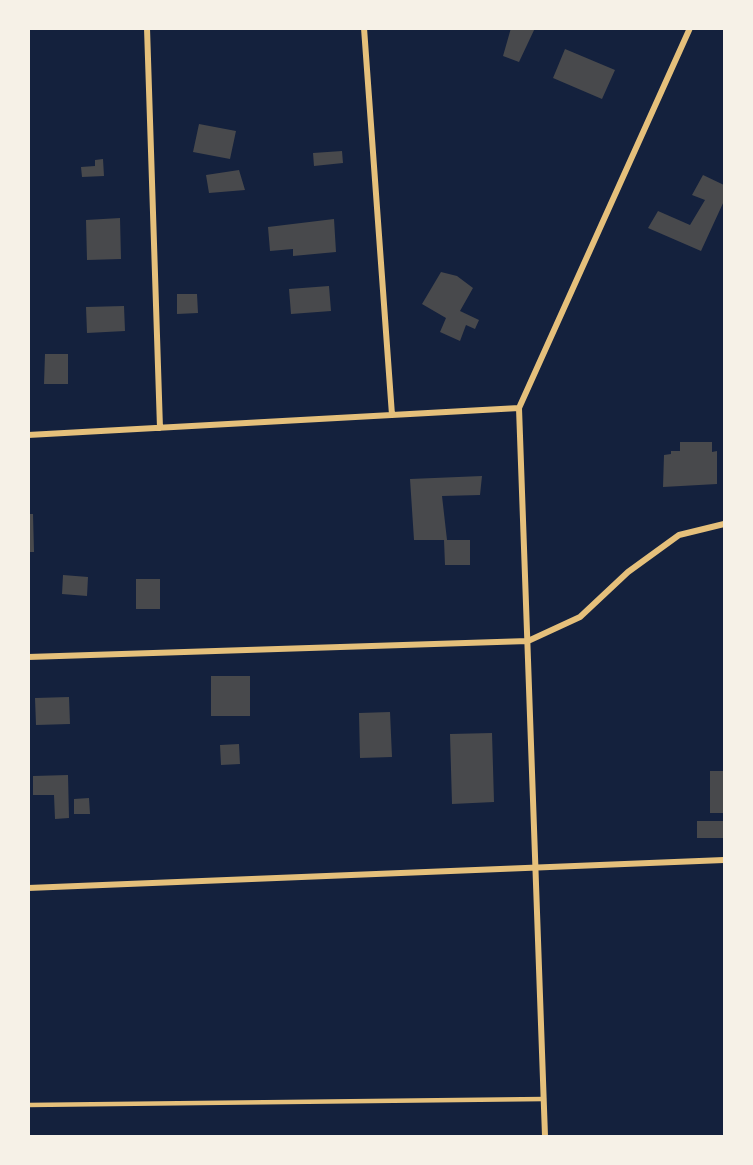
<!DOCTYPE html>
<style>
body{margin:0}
#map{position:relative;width:753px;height:1165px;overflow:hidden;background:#14213d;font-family:"Sofia Sans Condensed",sans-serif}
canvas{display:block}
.frame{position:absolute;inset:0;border:30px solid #f6f1e7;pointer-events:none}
</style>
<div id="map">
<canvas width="753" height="1165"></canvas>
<div class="frame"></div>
</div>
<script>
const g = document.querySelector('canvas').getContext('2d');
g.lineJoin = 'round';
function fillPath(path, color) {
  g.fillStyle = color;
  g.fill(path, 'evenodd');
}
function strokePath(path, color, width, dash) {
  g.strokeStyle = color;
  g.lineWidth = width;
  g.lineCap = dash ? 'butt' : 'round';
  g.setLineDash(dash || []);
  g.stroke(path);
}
fillPath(new Path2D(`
 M 511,28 L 535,28 L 519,62 L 503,56 Z
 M 565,49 L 615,70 L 602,99 L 553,78 Z
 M 199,124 L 236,131 L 230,159 L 193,152 Z
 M 342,151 L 343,163 L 314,166 L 313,153 Z
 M 103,159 L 104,176 L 82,177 L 81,167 L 95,166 L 95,160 Z
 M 239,170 L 245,190 L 209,193 L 206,175 Z
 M 703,175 L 724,185 L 724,201 L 701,251 L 648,228 L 658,211 L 690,225 L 705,200 L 692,195 Z
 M 120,218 L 121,259 L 87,260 L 86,220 Z
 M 334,219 L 336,252 L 293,256 L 293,249 L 270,251 L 268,227 Z
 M 441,272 L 457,276 L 473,288 L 460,311 L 479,320 L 475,329 L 466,325 L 460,341 L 440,332 L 446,318 L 422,304 Z
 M 329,286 L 331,311 L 291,314 L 289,289 Z
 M 177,294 L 197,294 L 198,313 L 177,314 Z
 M 124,306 L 125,331 L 87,333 L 86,307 Z
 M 45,354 L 68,354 L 68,384 L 44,384 Z
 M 680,442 L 712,442 L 712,452 L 717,451 L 717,484 L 663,487 L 664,455 L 671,454 L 671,451 L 680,451 Z
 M 482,476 L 480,495 L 442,496 L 447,540 L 470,540 L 470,565 L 445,565 L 444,540 L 414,540 L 410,479 Z
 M 28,514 L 33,514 L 34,552 L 28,552 Z
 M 63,575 L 88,577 L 87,596 L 62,594 Z
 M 136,579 L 160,579 L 160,609 L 136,609 Z
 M 211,676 L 250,676 L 250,716 L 211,716 Z
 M 69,697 L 70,724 L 36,725 L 35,698 Z
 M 390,712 L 392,757 L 360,758 L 359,713 Z
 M 492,733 L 494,802 L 452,804 L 450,734 Z
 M 239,744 L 240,764 L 221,765 L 220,745 Z
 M 710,771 L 724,771 L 724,813 L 710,813 Z
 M 68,775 L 69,818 L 55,819 L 54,795 L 33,795 L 33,776 Z
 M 89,798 L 90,814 L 74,814 L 74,799 Z
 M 697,821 L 724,821 L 724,838 L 697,838 Z`), '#48494c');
strokePath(new Path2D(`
 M 28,1105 L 544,1099`), '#e5c07b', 4.5);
strokePath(new Path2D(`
 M 147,28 L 160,428
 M 364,28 L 392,415
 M 28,435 L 519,408
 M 28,657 L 528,641 L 580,617 L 628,572 L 679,535 L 724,524
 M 28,888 L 724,860
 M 545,1136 L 519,408 L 690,28`), '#e5c07b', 6);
</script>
